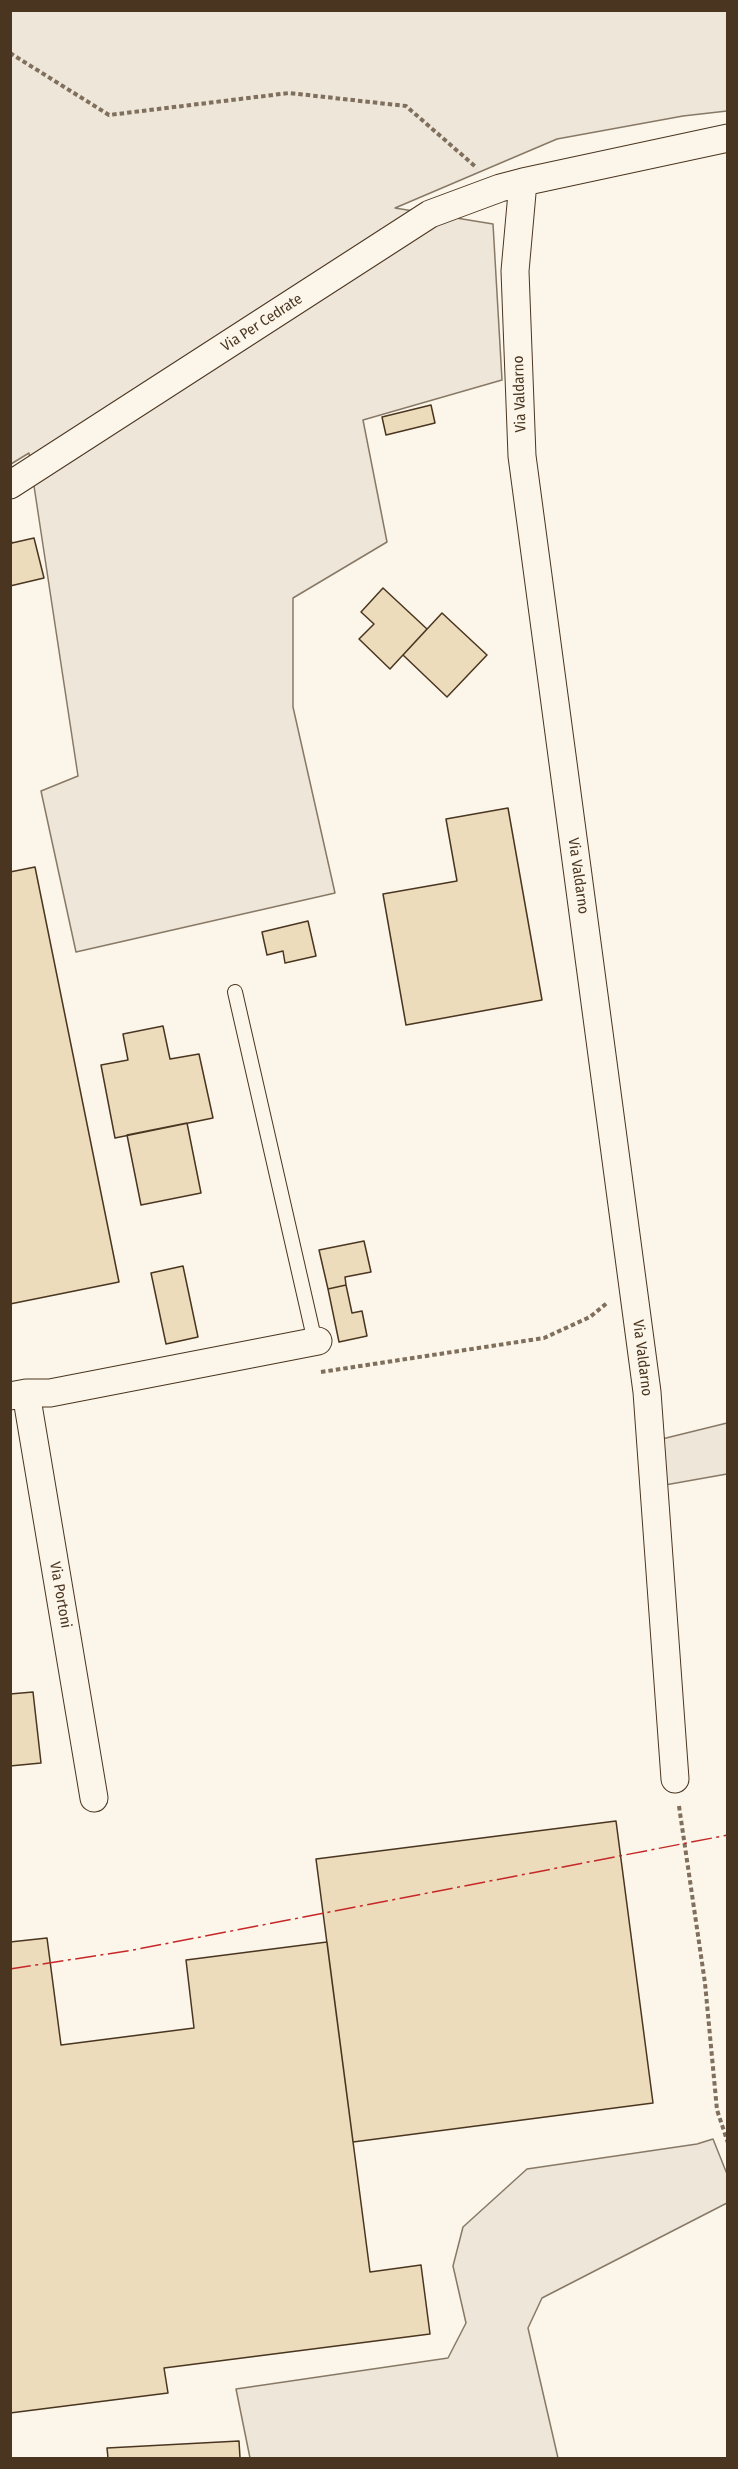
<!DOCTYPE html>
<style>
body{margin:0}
#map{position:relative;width:738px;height:2469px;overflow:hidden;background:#fbf6e9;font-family:"Fira Sans Condensed",sans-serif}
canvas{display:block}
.frame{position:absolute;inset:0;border:12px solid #4a3520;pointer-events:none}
</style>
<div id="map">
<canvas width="738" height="2469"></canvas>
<div class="frame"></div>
</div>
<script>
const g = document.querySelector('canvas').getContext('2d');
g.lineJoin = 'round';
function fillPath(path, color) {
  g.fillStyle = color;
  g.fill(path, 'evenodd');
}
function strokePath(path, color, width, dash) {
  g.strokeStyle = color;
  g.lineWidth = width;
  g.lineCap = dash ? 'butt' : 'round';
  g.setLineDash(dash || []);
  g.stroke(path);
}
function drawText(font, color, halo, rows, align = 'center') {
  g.font = font + ' "Fira Sans Condensed",sans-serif';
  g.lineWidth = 4.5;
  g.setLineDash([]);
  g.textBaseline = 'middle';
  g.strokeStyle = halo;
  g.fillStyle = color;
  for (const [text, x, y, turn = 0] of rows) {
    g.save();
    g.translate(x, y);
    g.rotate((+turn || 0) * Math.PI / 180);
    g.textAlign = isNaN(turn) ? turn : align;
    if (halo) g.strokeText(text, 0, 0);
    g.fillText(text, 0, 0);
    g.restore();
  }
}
const green = new Path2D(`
 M 11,11 L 727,11 L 727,111 L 683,116 L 557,139 L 395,208 L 493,224 L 502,380 L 363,420 L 387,542 L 293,598 L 293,707 L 335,893 L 76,952 L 41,791 L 78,776 L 29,453 L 11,464 Z
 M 727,1423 L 727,1474 L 665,1485 L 662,1439 Z
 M 713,2139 L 727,2174 L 727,2203 L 542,2298 L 528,2328 L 558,2458 L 250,2458 L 236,2389 L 448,2358 L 466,2323 L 453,2266 L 463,2227 L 527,2169 L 697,2144 Z`);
fillPath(green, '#ede6d9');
strokePath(green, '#887966', 1.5);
const building = new Path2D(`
 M 431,405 L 435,423 L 386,435 L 382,417 Z
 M 10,537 L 12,543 L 34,538 L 44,578 L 10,586 Z
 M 383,588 L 427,629 L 390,669 L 359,639 L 374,624 L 361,612 Z
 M 442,613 L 487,655 L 447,697 L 403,655 Z
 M 508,808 L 542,1000 L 406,1025 L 383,894 L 457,881 L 446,819 Z
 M 35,867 L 119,1282 L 10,1304 L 10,872 Z
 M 308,921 L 316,956 L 285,963 L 283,951 L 267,955 L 262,932 Z
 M 163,1026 L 170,1059 L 199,1054 L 213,1118 L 115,1138 L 101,1065 L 128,1060 L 123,1034 Z
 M 187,1123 L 201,1193 L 141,1205 L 127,1135 Z
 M 364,1241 L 371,1272 L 345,1277 L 346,1285 L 328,1289 L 319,1250 Z
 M 183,1266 L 198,1337 L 166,1344 L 151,1273 Z
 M 346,1285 L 352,1313 L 362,1311 L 367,1336 L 339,1342 L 328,1289 Z
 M 33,1692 L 41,1763 L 10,1766 L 10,1694 Z
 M 616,1821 L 653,2103 L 353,2142 L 316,1859 Z
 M 47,1938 L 61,2045 L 194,2028 L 186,1960 L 327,1942 L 370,2272 L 421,2265 L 430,2334 L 164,2368 L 168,2393 L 10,2413 L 10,1942 Z
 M 239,2441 L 240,2458 L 108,2458 L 107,2448 Z`);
fillPath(building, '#ecdcbc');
strokePath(building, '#4a3520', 1.5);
const lane = new Path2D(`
 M 235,992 L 315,1342`);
const street = new Path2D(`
 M 523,182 L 515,271 L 522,456 L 647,1392 L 675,1779
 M 10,485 L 430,214 L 500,188 L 523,182 L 728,138
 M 26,1393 L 50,1393 L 318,1341
 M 10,1396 L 26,1393 L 94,1798`);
strokePath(lane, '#4a3520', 16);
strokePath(street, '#4a3520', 29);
strokePath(new Path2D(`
 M 10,53 L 109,115 L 289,93 L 406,106 L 477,168
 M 321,1372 L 544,1338 L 590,1317 L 607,1303
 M 679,1806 L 705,1983 L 717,2110 L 728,2143`), '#7f6f5c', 4, [4.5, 3]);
strokePath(lane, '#fbf6e9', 14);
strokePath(street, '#fbf6e9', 27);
strokePath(new Path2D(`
 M 10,1969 L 133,1950 L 728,1835`), '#c62828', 1.5, [21, 4.5, 3, 4.5]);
drawText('15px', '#4a3520', '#fbf6e9', [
 ["Via Per Cedrate",262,323,-33],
 ["Via Valdarno",520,394,-92],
 ["Via Valdarno",578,876,82],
 ["Via Valdarno",642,1358,83],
 ["Via Portoni",60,1595,80]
]);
</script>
